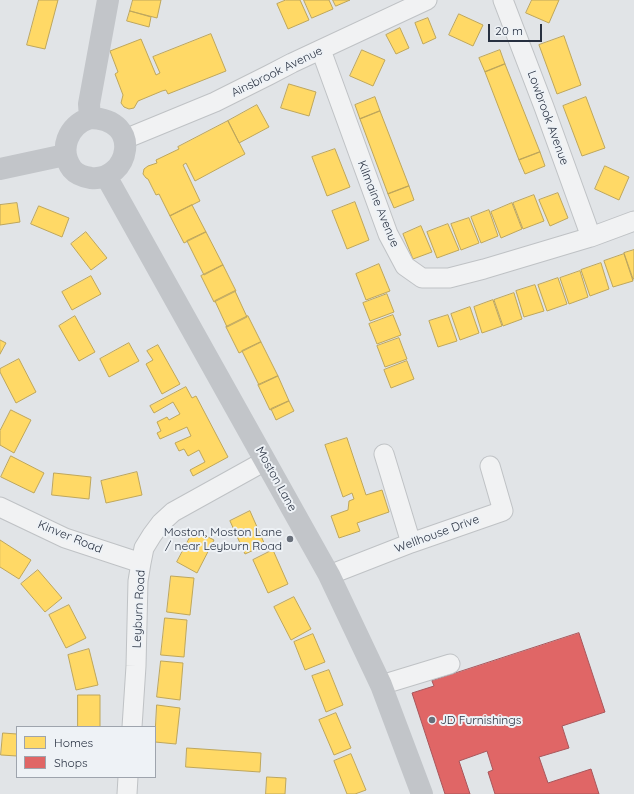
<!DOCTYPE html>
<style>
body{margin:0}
#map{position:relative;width:634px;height:794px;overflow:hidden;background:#e1e4e7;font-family:Quicksand,sans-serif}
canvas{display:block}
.legend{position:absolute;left:16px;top:726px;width:140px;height:52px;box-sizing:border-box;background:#eef2f6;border:1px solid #9ea4ad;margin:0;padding:5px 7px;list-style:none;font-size:12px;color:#273040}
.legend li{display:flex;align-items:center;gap:8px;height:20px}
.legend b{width:20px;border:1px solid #9ea4ad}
.scale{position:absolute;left:488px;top:24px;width:54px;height:18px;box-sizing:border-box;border:2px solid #273040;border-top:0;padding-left:5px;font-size:12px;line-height:14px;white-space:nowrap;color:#273040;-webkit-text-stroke:3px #eef2f6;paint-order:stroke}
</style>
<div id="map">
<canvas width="634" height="794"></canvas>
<ul class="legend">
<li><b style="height:11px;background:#ffd966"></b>Homes</li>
<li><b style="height:11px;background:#e06666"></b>Shops</li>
</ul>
<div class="scale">20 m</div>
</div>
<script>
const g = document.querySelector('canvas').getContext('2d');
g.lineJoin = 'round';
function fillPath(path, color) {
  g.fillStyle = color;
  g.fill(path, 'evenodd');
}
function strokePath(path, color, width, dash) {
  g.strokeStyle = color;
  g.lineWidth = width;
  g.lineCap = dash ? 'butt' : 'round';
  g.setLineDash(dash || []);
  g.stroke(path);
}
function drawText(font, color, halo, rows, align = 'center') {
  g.font = font + ' Quicksand,sans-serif';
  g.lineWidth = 4;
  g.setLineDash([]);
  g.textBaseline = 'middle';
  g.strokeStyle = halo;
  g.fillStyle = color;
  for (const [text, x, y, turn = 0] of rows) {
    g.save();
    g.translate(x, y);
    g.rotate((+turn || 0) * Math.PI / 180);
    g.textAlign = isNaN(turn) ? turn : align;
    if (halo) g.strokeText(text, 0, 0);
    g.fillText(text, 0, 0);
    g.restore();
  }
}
const homes = new Path2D(`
 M 39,0 L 58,0 L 45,49 L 27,45 Z
 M 133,0 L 161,0 L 157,18 L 130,11 Z
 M 286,0 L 300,0 L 309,20 L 288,29 L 277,4 Z
 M 304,0 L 329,0 L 333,9 L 312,18 Z
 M 333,0 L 350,0 L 336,6 Z
 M 532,0 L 559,0 L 549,23 L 526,13 Z
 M 130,11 L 151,17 L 149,27 L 127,21 Z
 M 459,14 L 483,25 L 473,46 L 449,35 Z
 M 428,18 L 436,38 L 423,44 L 415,23 Z
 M 400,28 L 409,48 L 396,54 L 386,35 Z
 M 211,34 L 226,71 L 168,94 L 166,90 L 162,91 L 138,101 L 134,108 L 129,109 L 124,107 L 121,103 L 123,95 L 115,74 L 118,72 L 110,51 L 141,39 L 156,75 L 160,73 L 153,57 Z
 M 564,36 L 581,85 L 557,94 L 539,45 Z
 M 362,50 L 385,60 L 373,86 L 350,76 Z
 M 500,50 L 505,64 L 485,72 L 479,58 Z
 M 505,64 L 540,152 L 519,160 L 485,72 Z
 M 289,84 L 316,92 L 309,116 L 281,108 Z
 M 375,97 L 380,111 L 360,119 L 355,105 Z
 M 586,97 L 605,148 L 582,156 L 563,106 Z
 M 257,105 L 269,127 L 239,143 L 228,121 Z
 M 380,111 L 409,186 L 388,194 L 360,119 Z
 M 228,121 L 245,154 L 195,181 L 186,163 L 183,165 L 200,201 L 170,216 L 159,194 L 156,195 L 148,179 L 146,178 L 143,174 L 144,169 L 148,166 L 157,163 L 156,160 L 179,149 L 178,147 Z
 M 335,149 L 350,187 L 327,196 L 312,157 Z
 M 540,152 L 545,166 L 525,174 L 519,160 Z
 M 605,166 L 629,177 L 619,200 L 595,189 Z
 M 409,186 L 414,200 L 394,208 L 388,194 Z
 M 558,193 L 568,218 L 550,226 L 539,200 Z
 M 534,195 L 544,221 L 523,229 L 513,203 Z
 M 355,202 L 369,240 L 347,249 L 332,211 Z
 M 17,203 L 20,222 L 0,225 L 0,205 Z
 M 512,203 L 522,229 L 501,238 L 491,212 Z
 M 192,205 L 206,232 L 184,243 L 170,216 Z
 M 39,206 L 69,218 L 62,237 L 31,224 Z
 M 489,210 L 498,236 L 481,243 L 471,217 Z
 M 469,218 L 479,243 L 461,250 L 451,224 Z
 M 448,224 L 459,250 L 437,258 L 427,232 Z
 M 421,226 L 432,252 L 413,259 L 403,234 Z
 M 86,232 L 107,258 L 91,270 L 71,244 Z
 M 206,232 L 223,265 L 204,275 L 187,241 Z
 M 634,250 L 634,279 L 633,279 L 624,253 Z
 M 624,254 L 633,281 L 613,287 L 604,261 Z
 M 601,263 L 609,289 L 590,296 L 581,270 Z
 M 379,264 L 390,291 L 366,300 L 356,274 Z
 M 223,265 L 236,291 L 214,302 L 201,276 Z
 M 580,271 L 588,297 L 569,304 L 560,278 Z
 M 91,276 L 101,294 L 72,310 L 62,292 Z
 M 558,278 L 567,304 L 547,311 L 538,285 Z
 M 535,285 L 544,311 L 524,317 L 516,291 Z
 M 235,291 L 247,317 L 227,327 L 215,301 Z
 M 514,293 L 522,319 L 503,326 L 494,300 Z
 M 387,294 L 394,312 L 370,321 L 363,303 Z
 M 493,300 L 502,326 L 482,333 L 474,307 Z
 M 470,307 L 479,333 L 460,340 L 451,314 Z
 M 393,315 L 401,335 L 377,344 L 369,324 Z
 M 448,315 L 457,341 L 438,347 L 429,321 Z
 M 75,316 L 95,352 L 79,361 L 59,326 Z
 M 248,316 L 261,342 L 239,353 L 226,327 Z
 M 399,338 L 407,359 L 385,367 L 377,346 Z
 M 0,340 L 6,343 L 0,354 Z
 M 261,342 L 278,376 L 259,385 L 242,351 Z
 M 129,343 L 139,361 L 109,377 L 100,359 Z
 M 158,345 L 180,384 L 162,394 L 146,364 L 153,360 L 147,351 Z
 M 19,359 L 36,392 L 16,403 L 0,372 L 0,369 Z
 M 407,361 L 414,379 L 391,388 L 384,370 Z
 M 278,376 L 289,401 L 270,410 L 258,385 Z
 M 186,387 L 192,398 L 196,396 L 228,457 L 193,476 L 190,470 L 205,462 L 199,450 L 188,456 L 184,449 L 179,451 L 175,443 L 191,436 L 187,427 L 160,439 L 157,433 L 161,431 L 157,422 L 167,417 L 169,420 L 180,414 L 173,402 L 154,413 L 150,406 Z
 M 289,401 L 294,411 L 276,420 L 271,409 Z
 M 11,410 L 31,420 L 14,453 L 0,445 L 0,431 Z
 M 347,438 L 366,495 L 382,490 L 389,512 L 357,523 L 360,531 L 339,538 L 331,516 L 348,510 L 349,501 L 354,499 L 352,493 L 343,497 L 325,445 Z
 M 11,456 L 44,473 L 34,493 L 1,477 Z
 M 137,472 L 142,495 L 106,503 L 101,481 Z
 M 54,473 L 91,477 L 89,499 L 52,495 Z
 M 250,511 L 265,545 L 245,554 L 230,521 Z
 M 194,530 L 214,540 L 197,573 L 177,562 Z
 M 0,540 L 31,560 L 19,579 L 0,567 Z
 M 273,550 L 288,584 L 268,593 L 253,560 Z
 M 38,570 L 62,598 L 45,612 L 21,584 Z
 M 171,576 L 194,578 L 190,615 L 167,612 Z
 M 294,597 L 311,629 L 291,640 L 274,607 Z
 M 69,605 L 86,638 L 66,648 L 49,615 Z
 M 165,618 L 187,620 L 184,657 L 161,655 Z
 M 313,634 L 325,662 L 305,670 L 294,642 Z
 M 89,649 L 98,685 L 76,690 L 68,655 Z
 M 161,661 L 183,663 L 180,700 L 157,697 Z
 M 329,670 L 343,705 L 326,712 L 312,676 Z
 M 78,695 L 100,695 L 100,727 L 78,727 Z
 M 157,705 L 180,708 L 176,744 L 155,742 Z
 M 336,713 L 351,748 L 334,755 L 319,720 Z
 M 3,733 L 17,734 L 17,756 L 1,755 Z
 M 187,748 L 261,753 L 260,772 L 186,767 Z
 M 351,754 L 366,790 L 355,794 L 347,794 L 334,761 Z
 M 267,777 L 286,778 L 285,794 L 266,794 Z`);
fillPath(homes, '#ffd966');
strokePath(homes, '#bea65b', 1);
const shops = new Path2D(`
 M 579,633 L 605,712 L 562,726 L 569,748 L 539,757 L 548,783 L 591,769 L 599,794 L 495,794 L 488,772 L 493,770 L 487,751 L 459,761 L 470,794 L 445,794 L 412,693 L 434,686 L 432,681 Z`);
fillPath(shops, '#e06666');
strokePath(shops, '#a8565b', 1);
const street = new Path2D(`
 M 503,0 L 544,107 L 591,237
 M 321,50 L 388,234 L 405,266 L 422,278 L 449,278 L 484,269 L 591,237 L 634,221
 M 125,139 L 215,102 L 269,75 L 292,63 L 427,0
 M 384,454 L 411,543
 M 0,507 L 65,538 L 141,563
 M 329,575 L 411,543 L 503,511 L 490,466
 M 381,685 L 450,664
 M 132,727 L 136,666 L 138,581 L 141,563 L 144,548 L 152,535 L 161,523 L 173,512 L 265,461
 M 127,794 L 128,777`);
strokePath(street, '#bfc2c5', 21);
strokePath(street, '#f1f2f3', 19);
strokePath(new Path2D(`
 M 90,118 C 144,119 129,182 91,178 C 84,177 77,175 72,169 C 58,150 68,125 90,118 Z
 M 90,118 L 89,104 L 108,0
 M 0,169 L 65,155
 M 106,176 L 329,575 L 381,685 L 422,794`), '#c2c5c9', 22);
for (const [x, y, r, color] of [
 [290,539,4,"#686f7a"],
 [432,720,4,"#686f7a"]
]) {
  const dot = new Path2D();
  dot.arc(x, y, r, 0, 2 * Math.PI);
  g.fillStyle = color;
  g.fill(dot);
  strokePath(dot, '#eef2f6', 1.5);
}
drawText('12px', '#273040', '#eef2f6', [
 ["Ainsbrook Avenue",277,72,-26],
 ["Lowbrook Avenue",548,118,70],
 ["Kilmaine Avenue",378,204,68],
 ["Moston Lane",276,479,61],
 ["Wellhouse Drive",437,534,-20],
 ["Kinver Road",70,537,22],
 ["Leyburn Road",139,609,-87]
]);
drawText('12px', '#273040', '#eef2f6', [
 ["Moston, Moston Lane",282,532],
 ["/ near Leyburn Road",282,546],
 ["JD Furnishings",440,720,"left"]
], 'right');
</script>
